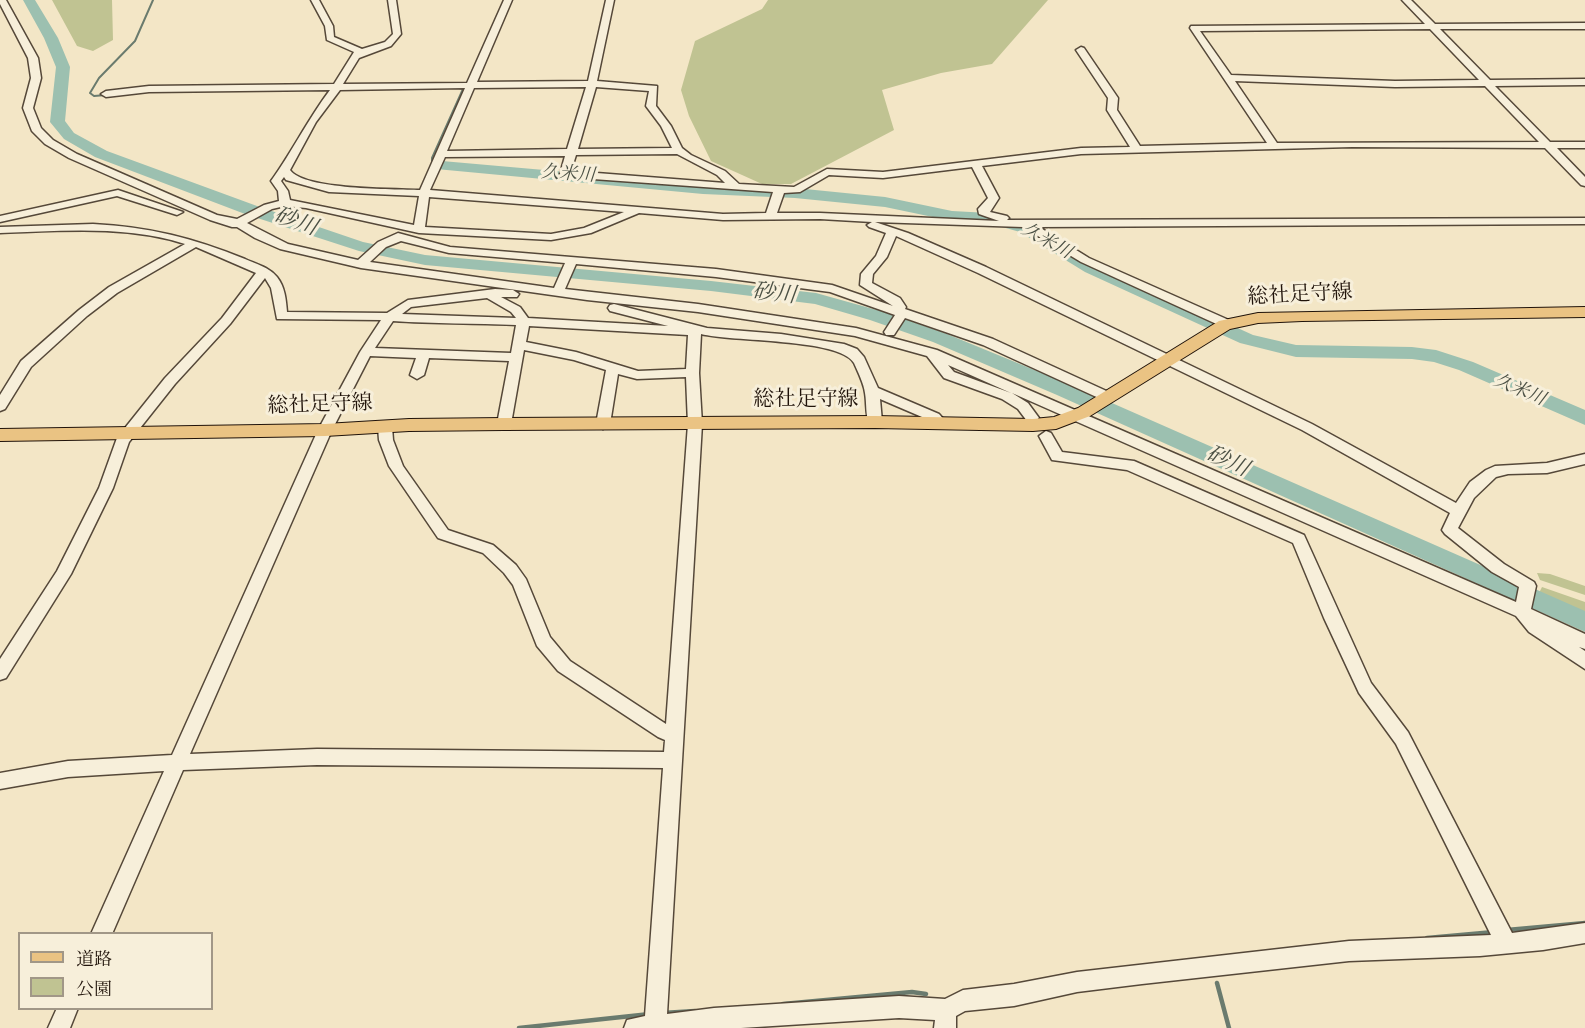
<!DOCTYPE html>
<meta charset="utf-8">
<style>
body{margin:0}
#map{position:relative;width:1585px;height:1028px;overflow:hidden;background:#f3e6c6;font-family:"IM FELL Double Pica","Noto Serif JP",serif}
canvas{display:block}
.legend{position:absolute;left:18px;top:932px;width:195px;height:78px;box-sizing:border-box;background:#f7efda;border:2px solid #a19787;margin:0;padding:8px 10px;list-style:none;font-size:18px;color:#20130a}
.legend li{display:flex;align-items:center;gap:12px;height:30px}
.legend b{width:30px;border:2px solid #a19787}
</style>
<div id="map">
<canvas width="1585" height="1028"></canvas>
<ul class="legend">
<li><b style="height:8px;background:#eac383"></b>道路</li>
<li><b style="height:16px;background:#c0c392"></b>公園</li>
</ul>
</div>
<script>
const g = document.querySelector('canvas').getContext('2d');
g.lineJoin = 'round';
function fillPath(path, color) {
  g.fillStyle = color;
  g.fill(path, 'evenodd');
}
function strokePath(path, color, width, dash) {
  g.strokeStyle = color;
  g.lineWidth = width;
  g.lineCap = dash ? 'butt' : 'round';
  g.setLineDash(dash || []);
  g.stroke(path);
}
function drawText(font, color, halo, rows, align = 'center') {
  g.font = font + ' "IM FELL Double Pica","Noto Serif JP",serif';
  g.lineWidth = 6;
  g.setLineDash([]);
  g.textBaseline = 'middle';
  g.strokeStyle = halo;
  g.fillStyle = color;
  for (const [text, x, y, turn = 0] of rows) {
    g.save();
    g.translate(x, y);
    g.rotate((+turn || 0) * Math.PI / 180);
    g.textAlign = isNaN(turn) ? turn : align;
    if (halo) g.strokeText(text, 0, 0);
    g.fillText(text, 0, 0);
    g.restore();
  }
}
fillPath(new Path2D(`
 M 52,0 L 112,0 L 113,40 L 93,51 L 77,46 Z
 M 768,0 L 1048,0 L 992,64 L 941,73 L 882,90 L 894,130 L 791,184 L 762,184 L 711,161 L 689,116 L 681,90 L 695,41 L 762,9 Z
 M 1537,573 L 1550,574 L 1585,586 L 1585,595 L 1540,580 Z
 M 1542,587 L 1585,602 L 1585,627 L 1538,595 Z`), '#c0c392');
strokePath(new Path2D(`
 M 264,91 L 283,90
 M 106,95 L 94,96 L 90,93 L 99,78 L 135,41 L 153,0
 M 442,166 L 432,164 L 432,158 L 463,89 L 459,88`), '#6a7b6e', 2);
strokePath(new Path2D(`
 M 1507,930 L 1585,923
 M 1427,938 L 1494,932
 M 1217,983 L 1229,1028
 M 783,1004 L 912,992 L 926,994
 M 663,1013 L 695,1011
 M 519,1028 L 650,1014`), '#6a7b6e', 4.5);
fillPath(new Path2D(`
 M 23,0 L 35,0 L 58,38 L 70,67 L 65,121 L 74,133 L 107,151 L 257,206 L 363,242 L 425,255 L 711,281 L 816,293 L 884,312 L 947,334 L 1071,385 L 1585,611 L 1585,632 L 1057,395 L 933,342 L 870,320 L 815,304 L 711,291 L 425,265 L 359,251 L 245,214 L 95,157 L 64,139 L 50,122 L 56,67 L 44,38 Z
 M 442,161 L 703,184 L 795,188 L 885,197 L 952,211 L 989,213 L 1032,224 L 1097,264 L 1253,335 L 1296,345 L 1412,347 L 1436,350 L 1473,362 L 1585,410 L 1585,425 L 1459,370 L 1434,362 L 1412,359 L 1296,357 L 1240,343 L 1085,272 L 1020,232 L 988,223 L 952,221 L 885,207 L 795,198 L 703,194 L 436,169 L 434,166 L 436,163 Z`), '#9cc0b0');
const minor = new Path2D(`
 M 0,0 L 6,0 L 38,58 L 41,78 L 33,108 L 41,128 L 53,140 L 77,154 L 217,215 L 237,219 L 264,205 L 279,201 L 278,191 L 271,181 C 292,152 308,119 330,90 L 149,92 L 106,97 L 101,94 L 106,91 L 149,86 L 334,84 L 354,52 L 327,40 L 325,26 L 311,0 L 319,0 L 333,26 L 334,37 L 362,49 L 385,42 L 393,34 L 388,0 L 396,0 L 401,34 L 391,46 L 359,58 L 343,84 L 467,83 L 504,0 L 512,0 L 477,82 L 588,81 L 606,0 L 614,0 L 597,81 L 657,86 L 656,106 L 671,126 L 682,148 L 691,155 L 725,171 L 739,184 L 794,187 L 827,169 L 883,172 L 1081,148 L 1130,147 L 1107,110 L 1108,98 L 1076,50 L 1081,47 L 1084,48 L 1118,98 L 1117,110 L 1140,146 L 1267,143 L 1190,28 L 1191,26 L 1425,24 L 1402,0 L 1411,0 L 1435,24 L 1585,23 L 1585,29 L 1440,29 L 1490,80 L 1585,79 L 1585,85 L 1495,86 L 1550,142 L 1585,142 L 1585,148 L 1557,148 L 1585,177 L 1585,186 L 1581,185 L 1545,148 L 1352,147 L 1081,154 L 982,166 L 999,198 L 990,212 L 1007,216 L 1009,218 L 1007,220 L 1585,218 L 1585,224 L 1039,227 L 1089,258 L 1231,321 L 1233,324 L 1231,327 L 1223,327 L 1081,262 L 1023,227 L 875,222 L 908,233 L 986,267 L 1312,424 L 1456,503 L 1470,482 L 1486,470 L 1495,466 L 1547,463 L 1585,454 L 1585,464 L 1547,473 L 1508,474 L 1496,477 L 1474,498 L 1458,528 L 1504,564 L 1534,582 L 1536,586 L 1531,609 L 1585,634 L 1585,649 L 1579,647 L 1585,651 L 1585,669 L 1529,632 L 1516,616 L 1012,393 L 1028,403 L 1039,418 L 1032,423 L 1027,421 L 1018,409 L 1002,399 L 944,378 L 927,356 L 855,336 L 698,312 L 587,300 L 361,268 L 280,249 L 255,238 L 237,227 L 232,227 L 210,220 L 69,158 L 45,144 L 32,131 L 23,108 L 31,78 L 28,58 L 0,4 ZM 1430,29 L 1479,80 L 1395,81 L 1231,75 L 1200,31 ZM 1235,81 L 1395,87 L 1485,86 L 1539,142 L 1277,143 ZM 586,87 L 567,149 L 447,151 L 474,88 ZM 596,87 L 649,91 L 646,106 L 661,126 L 672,148 L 578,149 ZM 465,88 L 420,190 C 393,189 304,190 290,170 L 316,122 L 340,90 ZM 677,154 L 717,175 L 725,183 L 571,171 L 576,155 ZM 565,156 L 560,174 L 565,177 L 773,192 L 766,213 L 723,214 L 430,190 L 445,157 ZM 972,167 L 988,198 L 978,209 L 979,214 L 999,221 L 820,213 L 777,213 L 784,193 L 800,192 L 829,175 L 883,178 ZM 284,177 L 286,180 L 329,192 L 419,196 L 414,225 L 290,200 L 288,191 L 281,181 ZM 429,197 L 624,212 L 584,228 L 551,234 L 425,227 ZM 285,206 L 306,208 L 419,233 L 551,240 L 591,233 L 639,213 L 723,220 L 820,219 L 872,222 L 867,225 L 869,227 L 886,233 L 876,256 L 861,274 L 860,285 L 893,306 L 832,285 L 716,269 L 450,247 L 398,233 L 378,242 L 358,260 L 288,244 L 247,223 L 272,209 ZM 896,236 L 978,273 L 1302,430 L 1450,513 L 1442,530 L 1445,534 L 1492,572 L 1519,587 L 1516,602 L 937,350 L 856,328 L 698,304 L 565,289 L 576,264 L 716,277 L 830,292 L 895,315 L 884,332 L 886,335 L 894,335 L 905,318 L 983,345 L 1103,400 L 1113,400 L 1115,397 L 1113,394 L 993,339 L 905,309 L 906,307 L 900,298 L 872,283 L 873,274 L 887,257 ZM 401,241 L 449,253 L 565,263 L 554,288 L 370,262 L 386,247 ZM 948,365 L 1011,393 L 954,372 Z
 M 118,190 L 183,212 L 177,215 L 117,196 L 0,222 L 0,216 Z
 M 93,224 C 150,227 193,238 245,259 C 256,264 269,267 277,277 C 285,287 286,300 287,312 L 387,313 L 408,300 L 495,289 L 513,290 L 519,294 L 517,297 L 501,297 L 520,307 L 528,318 L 668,326 L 610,311 L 608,308 L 610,305 L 614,304 L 707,328 L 781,334 L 844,344 L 857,349 L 864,357 L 878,388 L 939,414 L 947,423 L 945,426 L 935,426 L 929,420 L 880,399 L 882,422 L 880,425 L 870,425 C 865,416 867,404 865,393 C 864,384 858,372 854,363 C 840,338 730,342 701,334 L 699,373 L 702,424 L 667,1014 L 714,1008 L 899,996 L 945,999 L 963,990 L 1014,984 L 1077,972 L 1349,941 L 1491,935 L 1396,744 L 1359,693 L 1324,618 L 1293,543 L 1127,470 L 1052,460 L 1039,436 L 1046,431 L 1051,433 L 1062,452 L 1134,461 L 1304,535 L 1371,683 L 1408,732 L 1512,933 L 1585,923 L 1585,943 L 1543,950 L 1480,956 L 1349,961 L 1142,984 L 1077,992 L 1014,1006 L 965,1011 L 956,1016 L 956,1028 L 934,1028 L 935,1020 L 899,1018 L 741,1028 L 624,1028 L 627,1020 L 645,1016 L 663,768 L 317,765 L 183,770 L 112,934 L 91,934 L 164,771 L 68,777 L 0,789 L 0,773 L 68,761 L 172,755 L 318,430 L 360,352 L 381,320 L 277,319 L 271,288 L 265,278 L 230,324 L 175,384 L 129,442 L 113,488 L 71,574 L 6,678 L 0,680 L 0,659 L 57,571 L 99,488 L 117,438 L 165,378 L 222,318 L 256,273 L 196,247 L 117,293 L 87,316 L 31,367 L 5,409 L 0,411 L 0,395 L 21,361 L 79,310 L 109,287 L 185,244 C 126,225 61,231 0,233 L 0,227 ZM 487,298 L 511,312 L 516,318 L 402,314 L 411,307 ZM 393,321 C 434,324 475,323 516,325 L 511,353 L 375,348 ZM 529,326 L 688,335 L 686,369 L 638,371 L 576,352 L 526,342 ZM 524,350 L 574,360 L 606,370 L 596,424 L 603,429 L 610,424 L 618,374 L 637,379 L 686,377 L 688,424 L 666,724 L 570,661 L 550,637 L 526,579 L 516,565 L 493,545 L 448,530 L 403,466 L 393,440 L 392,427 L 385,422 L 378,427 L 379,440 L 389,466 L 438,538 L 483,553 L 504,573 L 513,585 L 537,646 L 558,671 L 658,737 L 665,740 L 664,752 L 317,749 L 190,754 L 332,430 L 370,356 L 416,358 L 410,375 L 417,379 L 424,375 L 429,358 L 509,361 L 497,424 L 504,429 L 511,424 Z
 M 57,1008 L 78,1008 L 70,1028 L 48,1028 Z`);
const major = new Path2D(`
 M 1585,307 L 1585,317 L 1302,321 L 1258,323 L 1230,329 L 1090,416 L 1056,429 L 1033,431 L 875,428 L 504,430 L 409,431 L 325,436 L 0,441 L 0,429 L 325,424 L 409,419 L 504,418 L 875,416 L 1033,419 L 1054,417 L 1078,408 L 1219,321 L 1258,313 Z`);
strokePath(minor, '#554839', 3);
strokePath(major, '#20130a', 2);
fillPath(minor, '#f7efda');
fillPath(major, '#eac383');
drawText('italic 18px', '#4b5044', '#f7efda', [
 ["久米川",568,175,4],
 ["久米川",1046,242,29],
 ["久米川",1519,391,23]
]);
drawText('21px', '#20130a', '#f7efda', [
 ["総社足守線",1300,296,-3],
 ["総社足守線",806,400],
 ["総社足守線",320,406,-2]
]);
drawText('italic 22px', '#4b5044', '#f7efda', [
 ["砂川",295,223,20],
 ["砂川",774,295,6],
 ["砂川",1227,463,24]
]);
</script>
